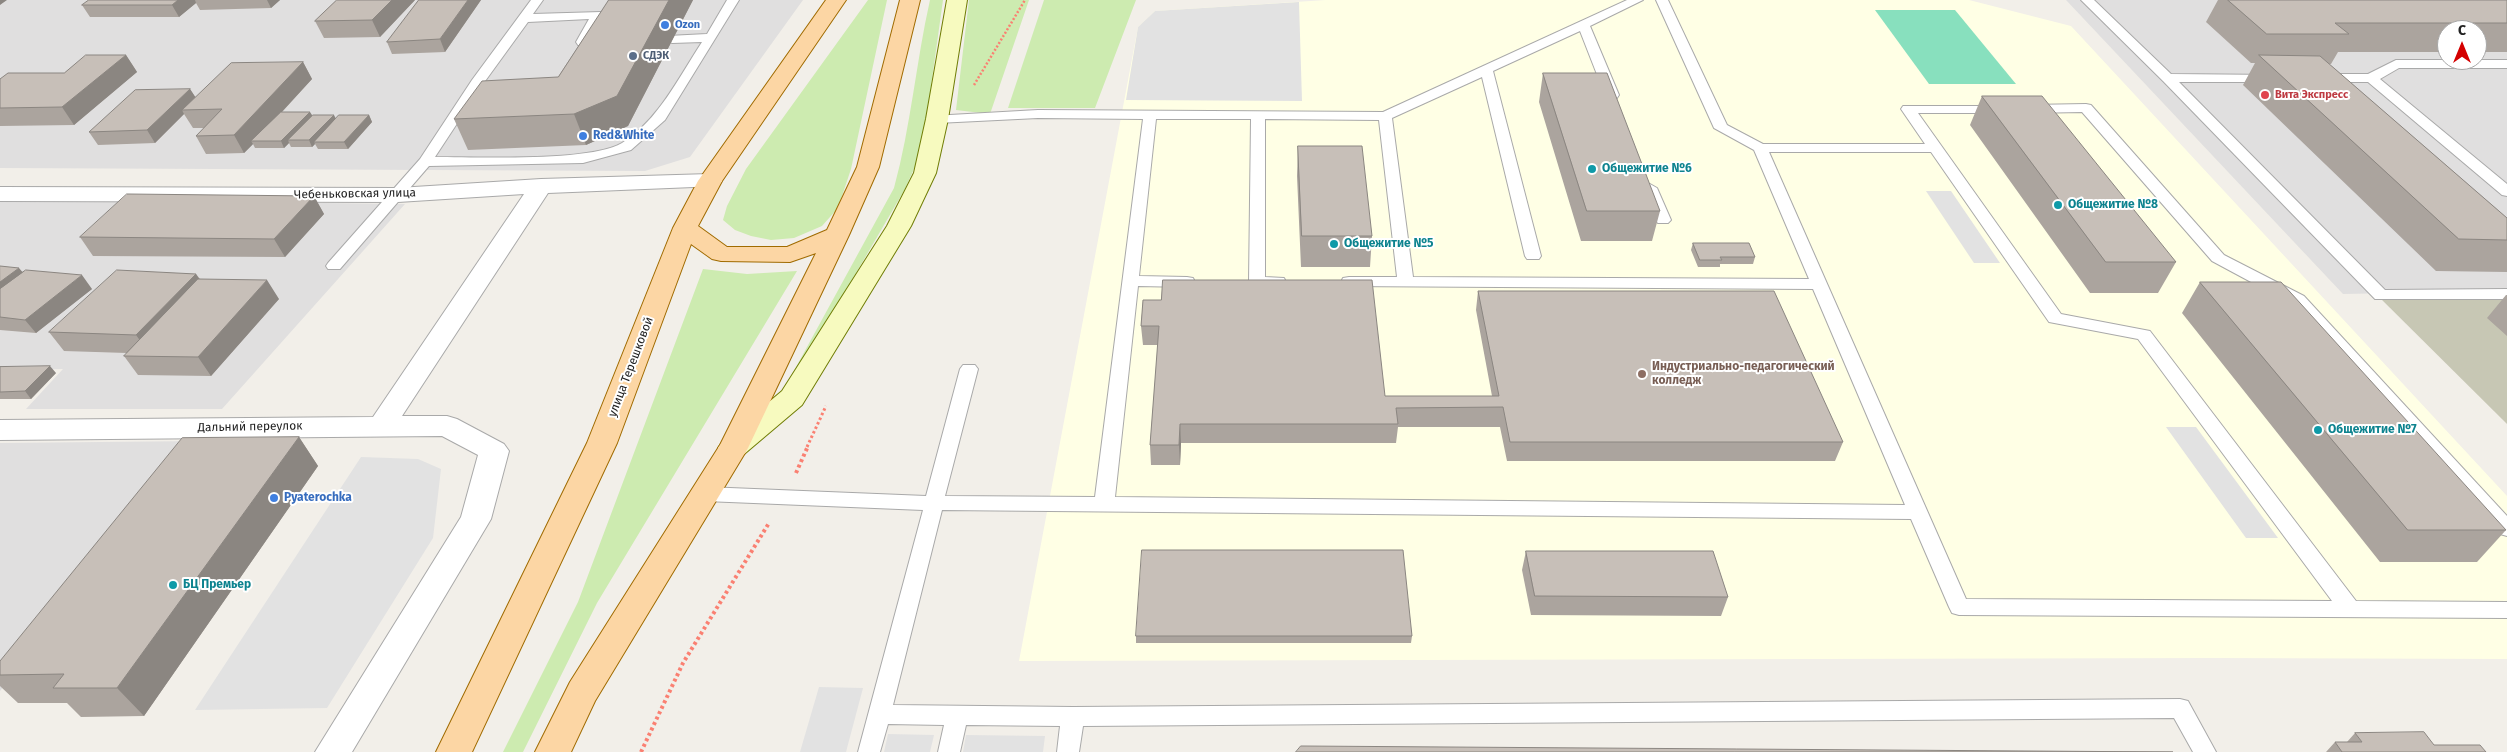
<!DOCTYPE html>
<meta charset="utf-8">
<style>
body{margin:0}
#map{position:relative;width:2507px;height:752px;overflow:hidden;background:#f2efe9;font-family:"Fira Sans",sans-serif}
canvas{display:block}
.north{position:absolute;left:2437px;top:20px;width:50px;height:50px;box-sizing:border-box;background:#fff;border:1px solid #a7a7a7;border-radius:50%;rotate:0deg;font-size:14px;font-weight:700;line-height:20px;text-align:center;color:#222}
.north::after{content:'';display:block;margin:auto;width:18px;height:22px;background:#d40000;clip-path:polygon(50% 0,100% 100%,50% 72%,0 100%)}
</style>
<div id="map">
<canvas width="2507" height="752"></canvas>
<div class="north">С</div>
</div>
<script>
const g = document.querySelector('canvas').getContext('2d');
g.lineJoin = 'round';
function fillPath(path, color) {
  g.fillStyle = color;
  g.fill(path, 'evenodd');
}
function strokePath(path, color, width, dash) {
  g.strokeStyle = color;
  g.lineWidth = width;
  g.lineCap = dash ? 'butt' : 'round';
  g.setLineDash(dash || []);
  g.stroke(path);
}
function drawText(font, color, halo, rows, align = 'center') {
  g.font = font + ' "Fira Sans",sans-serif';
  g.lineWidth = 4;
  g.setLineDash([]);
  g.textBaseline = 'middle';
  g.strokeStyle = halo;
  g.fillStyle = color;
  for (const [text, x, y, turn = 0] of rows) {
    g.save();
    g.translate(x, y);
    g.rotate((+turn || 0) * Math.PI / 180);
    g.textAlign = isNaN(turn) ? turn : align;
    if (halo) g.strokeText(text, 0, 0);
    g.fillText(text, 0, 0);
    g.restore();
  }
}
fillPath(new Path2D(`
 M 0,0 L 803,0 L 690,157 L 645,171 L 0,168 Z
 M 2066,0 L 2507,0 L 2507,291 L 2343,294 ZM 2447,30 L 2477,30 L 2477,60 L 2447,60 Z
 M 0,199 L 405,204 L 222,409 L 26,409 L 63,369 L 0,370 Z
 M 201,441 L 0,691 L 0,443 Z`), '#e0dfdf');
fillPath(new Path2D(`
 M 1326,0 L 1969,0 L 2071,26 L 2507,496 L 2507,659 L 2213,658 L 1019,661 L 1138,27 L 1155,11 Z`), '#ffffe5');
fillPath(new Path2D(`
 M 2507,292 L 2507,424 L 2377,295 Z`), '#c7c7b4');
fillPath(new Path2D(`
 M 868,0 L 887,0 L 851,169 L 838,208 L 822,226 L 794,238 L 771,240 L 751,236 L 735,230 L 723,220 L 727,206 L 746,169 Z
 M 930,0 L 943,0 L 922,151 L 905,189 L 803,364 L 784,389 L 894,188 C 911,126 916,62 930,0 Z
 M 969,0 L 1029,0 L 990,114 L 956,110 Z
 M 1044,0 L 1136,0 L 1095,108 L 1008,108 Z
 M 703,269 L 747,274 L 797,271 L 597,603 L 523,752 L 503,752 L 578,602 Z`), '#cdebb0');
fillPath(new Path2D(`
 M 1875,10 L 1955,10 L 2016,84 L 1929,84 Z`), '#88e0be');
fillPath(new Path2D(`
 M 1299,2 L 1302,101 L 1126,100 L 1138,27 L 1155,11 Z
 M 1926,191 L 1951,191 L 2000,263 L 1974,263 Z
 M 2166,427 L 2196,427 L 2278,538 L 2246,538 Z
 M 361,457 L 418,459 L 441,469 L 433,538 L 327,708 L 195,710 Z
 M 819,687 L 863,688 L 846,752 L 800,752 Z
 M 888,734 L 934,735 L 930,752 L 884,752 Z
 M 966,735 L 1045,736 L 1043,752 L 963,752 Z`), '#e2e2e2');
const service = new Path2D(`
 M 531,0 L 543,0 L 533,14 L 601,12 L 603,15 L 590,39 L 595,42 L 589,46 L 578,45 L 576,42 L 589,19 L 528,22 L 483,84 L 435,157 C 476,157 590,162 622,143 C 658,121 679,77 702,42 L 672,43 L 666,39 L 668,36 L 707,34 L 727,0 L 739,0 L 665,120 L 631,150 L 583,163 L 429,166 L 340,269 L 328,269 L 326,266 L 328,263 L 420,159 L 472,80 Z
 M 1627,0 L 1643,0 L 1590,26 L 1619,95 L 1617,98 L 1612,99 L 1605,95 L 1580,31 L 1493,71 L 1541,256 L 1539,259 L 1527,259 L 1525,256 L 1482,77 L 1392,118 L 1413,277 L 1809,279 L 1754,150 L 1714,128 L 1656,0 L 1668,0 L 1727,125 L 1763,144 L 1925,144 L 1901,109 L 1903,106 L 2005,106 L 2007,109 L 2000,113 L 1918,113 L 2061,314 L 2150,331 L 2356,601 L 2507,602 L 2507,618 L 1959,615 L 1952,613 L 1949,607 L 1911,519 L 942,510 L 893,705 L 1073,707 L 2180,699 L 2188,701 L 2216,752 L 2193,752 L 2174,718 L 1083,726 L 1079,752 L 1057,752 L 1060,726 L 966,725 L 960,752 L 938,752 L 944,725 L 888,724 L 880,752 L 858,752 L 923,510 L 705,501 L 698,499 L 695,494 L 698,489 L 705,487 L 926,496 L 960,369 L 963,365 L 975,365 L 978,369 L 945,496 L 1095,497 L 1143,119 L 1038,118 L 937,123 L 930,119 L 932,116 L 1038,110 L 1383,112 ZM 1156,119 L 1251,119 L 1249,282 L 1251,286 L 1284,286 L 1286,282 L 1284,278 L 1265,277 L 1265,119 L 1379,120 L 1397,277 L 1349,277 L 1343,278 L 1341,282 L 1343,286 L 1813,289 L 1905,505 L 1115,497 L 1138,286 L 1187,287 L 1193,286 L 1195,282 L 1193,278 L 1187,277 L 1139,276 ZM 1769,152 L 1931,152 L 2049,322 L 2138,339 L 2332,601 L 1966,599 Z
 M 2081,0 L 2094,0 L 2171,74 L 2275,75 L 2277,78 L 2270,82 L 2179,82 L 2385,290 L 2507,289 L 2507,299 L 2375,299 L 2163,81 Z
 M 2396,60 L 2507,60 L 2507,68 L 2399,68 L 2380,79 L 2507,184 L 2507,196 L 2502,195 L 2368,82 L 2321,82 L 2314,78 L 2321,74 L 2368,74 Z
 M 2086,104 L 2091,105 L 2224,255 L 2304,296 L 2507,516 L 2507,536 L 2500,534 L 2292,304 L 2212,261 L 2082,112 L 2029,113 L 2022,109 L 2029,105 Z
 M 1650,184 L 1657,188 L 1671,220 L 1668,223 L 1658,223 L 1655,220 L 1643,188 Z`);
const minor = new Path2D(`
 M 710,174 L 718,176 L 722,181 L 718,186 L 548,193 L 402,416 L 447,416 L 457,419 L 504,444 L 509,451 L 491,519 L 352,752 L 315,752 L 461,517 L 478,455 L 442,436 L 0,440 L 0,420 L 373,417 L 524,194 L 398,202 L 0,201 L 0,187 L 398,188 L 541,179 Z`);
const secondary = new Path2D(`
 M 947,0 L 967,0 L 948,119 L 936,173 L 911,226 L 802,405 L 743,455 L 733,458 L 723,455 L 718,448 L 723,441 L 782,391 L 887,226 L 914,173 L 926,119 Z`);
const primary = new Path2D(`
 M 826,0 L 846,0 L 722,181 L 698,226 L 727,247 L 787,247 L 827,230 L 857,167 L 900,0 L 920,0 L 879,167 L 849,235 L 748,448 L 595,701 L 571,752 L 535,752 L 570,682 L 720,445 L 816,253 L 790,262 L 721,261 L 712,259 L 691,244 L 617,443 L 472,752 L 436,752 L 587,443 L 673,228 L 698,181 Z`);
strokePath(service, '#a9a9a9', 2);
strokePath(minor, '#a9a9a9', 2);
strokePath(secondary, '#707d05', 2);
strokePath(primary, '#a06b00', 2);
strokePath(new Path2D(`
 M 974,85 L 1025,0`), '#fa8072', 2.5, [2, 2]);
strokePath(new Path2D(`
 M 807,447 L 826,406`), '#fa8072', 3, [2.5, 2.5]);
strokePath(new Path2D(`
 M 796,473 L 808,446
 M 641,752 L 683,663 L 769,523`), '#fa8072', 4, [3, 3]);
fillPath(service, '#fff');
fillPath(minor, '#fff');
fillPath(secondary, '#f7fabf');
fillPath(primary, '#fcd6a4');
fillPath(new Path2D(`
 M 89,0 L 280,0 L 271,8 L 200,10 L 196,3 L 179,17 L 90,17 L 82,5 Z
 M 337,0 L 415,0 L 380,37 L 324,38 L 315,21 Z
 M 419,0 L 481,0 L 445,52 L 392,54 L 387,42 Z
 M 609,0 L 693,0 L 628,126 L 586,145 L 468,150 L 454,119 L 558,77 Z
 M 2218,0 L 2507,0 L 2507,52 L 2477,52 L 2477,30 L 2447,30 L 2447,52 L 2338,52 L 2331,64 L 2329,64 L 2507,218 L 2507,272 L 2436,271 L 2243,85 L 2255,63 L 2251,63 L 2206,22 Z
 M 126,55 L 137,72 L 74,125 L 0,126 L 0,79 L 64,73 Z
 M 303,62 L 312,79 L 282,112 L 336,119 L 369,115 L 372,122 L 348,149 L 318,149 L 315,144 L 312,147 L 291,147 L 289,143 L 284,148 L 255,148 L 253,144 L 244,153 L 206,154 L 196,136 L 204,128 L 193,128 L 184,114 L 155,143 L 98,145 L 89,132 L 190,89 L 195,97 Z
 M 1543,73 L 1660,211 L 1652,241 L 1581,241 L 1539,102 Z
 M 1982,96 L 2176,262 L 2158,293 L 2090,293 L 1970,125 Z
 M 1298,146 L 1372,236 L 1370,267 L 1301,267 L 1297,176 Z
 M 314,196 L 324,214 L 285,257 L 93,256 L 80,237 Z
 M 1693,243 L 1755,257 L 1753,264 L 1720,264 L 1720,267 L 1698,267 L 1691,250 Z
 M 0,266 L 23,272 L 92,289 L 36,333 L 0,330 Z
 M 196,274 L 200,279 L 279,299 L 211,376 L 138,375 L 124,356 L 127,353 L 64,351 L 49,332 Z
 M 2200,282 L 2506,530 L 2477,562 L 2380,562 L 2182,313 Z
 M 1478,291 L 1843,442 L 1835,461 L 1507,461 L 1500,427 L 1398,427 L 1396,443 L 1181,443 L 1180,465 L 1151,465 L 1150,445 L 1158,345 L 1143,345 L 1141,326 L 1143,300 L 1385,396 L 1492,396 L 1476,310 Z
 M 2506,295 L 2507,295 L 2507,336 L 2487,318 Z
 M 0,367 L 56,373 L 31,399 L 0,399 Z
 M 299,437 L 318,466 L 144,716 L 81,717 L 67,703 L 18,703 L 0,686 L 0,661 Z
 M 1526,551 L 1728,597 L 1721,616 L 1531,615 L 1522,570 Z
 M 1136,636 L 1412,636 L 1411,643 L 1136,643 Z
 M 2355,733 L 2434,745 L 2486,752 L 2326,752 L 2335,742 L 2347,742 Z`), '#aba49e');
fillPath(new Path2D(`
 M 0,0 L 7,0 L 0,5 Z
 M 178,0 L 195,0 L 196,3 L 179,17 L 172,5 Z
 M 267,0 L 280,0 L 271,8 Z
 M 392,0 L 415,0 L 380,37 L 372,20 Z
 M 468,0 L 481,0 L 445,52 L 440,39 Z
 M 669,0 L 693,0 L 628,126 L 586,145 L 574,114 Z
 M 126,55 L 137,72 L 74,125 L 62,107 Z
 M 303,62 L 312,79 L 255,141 L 251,141 L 253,144 L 244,153 L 234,135 Z
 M 190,89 L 198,101 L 182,110 L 184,114 L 155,143 L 147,130 Z
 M 310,112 L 314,118 L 288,140 L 289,143 L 284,148 L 281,141 Z
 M 334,115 L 337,121 L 314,142 L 315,144 L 312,147 L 309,140 Z
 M 369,115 L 372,122 L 348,149 L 344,142 Z
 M 314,196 L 324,214 L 285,257 L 274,239 Z
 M 19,268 L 30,281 L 0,304 L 0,282 Z
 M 196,274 L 208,293 L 150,354 L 136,335 Z
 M 82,275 L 92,289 L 36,333 L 25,320 Z
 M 267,280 L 279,299 L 211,376 L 198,357 Z
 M 50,366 L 56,373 L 31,399 L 25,391 Z
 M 1180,424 L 1181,443 L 1180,465 L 1179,445 Z
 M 299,437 L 318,466 L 144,716 L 117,688 Z`), '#8b8681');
const building = new Path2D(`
 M 89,0 L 178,0 L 172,5 L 82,5 Z
 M 337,0 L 392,0 L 372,20 L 315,21 Z
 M 419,0 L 468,0 L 440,39 L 387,42 Z
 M 609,0 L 669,0 L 617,96 L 574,114 L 454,119 L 482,81 L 558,77 Z
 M 2228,0 L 2507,0 L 2507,23 L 2335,23 L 2349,34 L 2267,34 Z
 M 86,55 L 126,55 L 62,107 L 0,108 L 0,79 L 8,73 L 64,73 Z
 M 2259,55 L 2320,56 L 2507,218 L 2507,240 L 2459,239 Z
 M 303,62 L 234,135 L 196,136 L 222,109 L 182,110 L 231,63 Z
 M 1543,73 L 1607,73 L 1660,211 L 1587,211 Z
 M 190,89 L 147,130 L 89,132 L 135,90 Z
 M 1982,96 L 2042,96 L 2176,262 L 2106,262 Z
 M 281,112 L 310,112 L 281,141 L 251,141 Z
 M 313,115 L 334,115 L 309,140 L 288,140 Z
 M 339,115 L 369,115 L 344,142 L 314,142 Z
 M 1298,146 L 1362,146 L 1372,236 L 1302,236 Z
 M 127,194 L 314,196 L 274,239 L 80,237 Z
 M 1693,243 L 1749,243 L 1755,257 L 1720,257 L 1722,260 L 1700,260 Z
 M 0,266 L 19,268 L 0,282 Z
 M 26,270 L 82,275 L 25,320 L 0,317 L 0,289 Z
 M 117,270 L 196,274 L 136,335 L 49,332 Z
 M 198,279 L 267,280 L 198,357 L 124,356 Z
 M 1163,280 L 1372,280 L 1385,396 L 1499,396 L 1478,291 L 1774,291 L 1843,442 L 1510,442 L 1503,407 L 1396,408 L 1398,424 L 1180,424 L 1179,445 L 1150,445 L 1159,326 L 1141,326 L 1143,300 L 1161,300 Z
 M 2200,282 L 2281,282 L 2506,530 L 2408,530 Z
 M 50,366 L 25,391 L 0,392 L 0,367 Z
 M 299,437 L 117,688 L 53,688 L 64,674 L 0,675 L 0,661 L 182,438 Z
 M 1142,550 L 1403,550 L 1412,636 L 1136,636 Z
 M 1526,551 L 1713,551 L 1728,597 L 1535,596 Z
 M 2424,732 L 2434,745 L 2480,745 L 2486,752 L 2342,752 L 2335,742 L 2362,742 L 2355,733 Z
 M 1301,746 L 2173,752 L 1296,752 Z`);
fillPath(building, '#c7bfb8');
strokePath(building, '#8b8681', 1);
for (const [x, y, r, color] of [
 [665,25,5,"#3f7fe0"],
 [633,56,5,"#5c6f8a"],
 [2265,95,5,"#e0444e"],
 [583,136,5,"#3f7fe0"],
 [1592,169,5,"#0f9aa8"],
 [2058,205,5,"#0f9aa8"],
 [1334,244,5,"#0f9aa8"],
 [1642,374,5,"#8d6e63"],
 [2318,430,5,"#0f9aa8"],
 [274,498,5,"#3f7fe0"],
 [173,585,5,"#0f9aa8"]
]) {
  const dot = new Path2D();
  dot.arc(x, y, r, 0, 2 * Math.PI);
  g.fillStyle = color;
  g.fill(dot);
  strokePath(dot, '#fff', 2);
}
drawText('bold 11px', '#366cbe', '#fff', [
 ["Ozon",675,25]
], 'left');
drawText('bold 11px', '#4e5e75', '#fff', [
 ["СДЭК",643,56]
], 'left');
drawText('bold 11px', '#be3a42', '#fff', [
 ["Вита Экспресс",2275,95]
], 'left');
drawText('bold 12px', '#366cbe', '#fff', [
 ["Red&White",593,136],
 ["Pyaterochka",284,498]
], 'left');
drawText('bold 12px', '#0d838f', '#fff', [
 ["Общежитие №6",1602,169],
 ["Общежитие №8",2068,205],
 ["Общежитие №5",1344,244],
 ["Общежитие №7",2328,430],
 ["БЦ Премьер",183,585]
], 'left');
drawText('12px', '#222', '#fff', [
 ["Чебеньковская улица",355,194,-1],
 ["улица Терешковой",631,367,-69],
 ["Дальний переулок",250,427,-1]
]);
drawText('bold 12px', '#785e54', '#fff', [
 ["Индустриально-педагогический",1652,367],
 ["колледж",1652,381]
], 'left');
</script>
